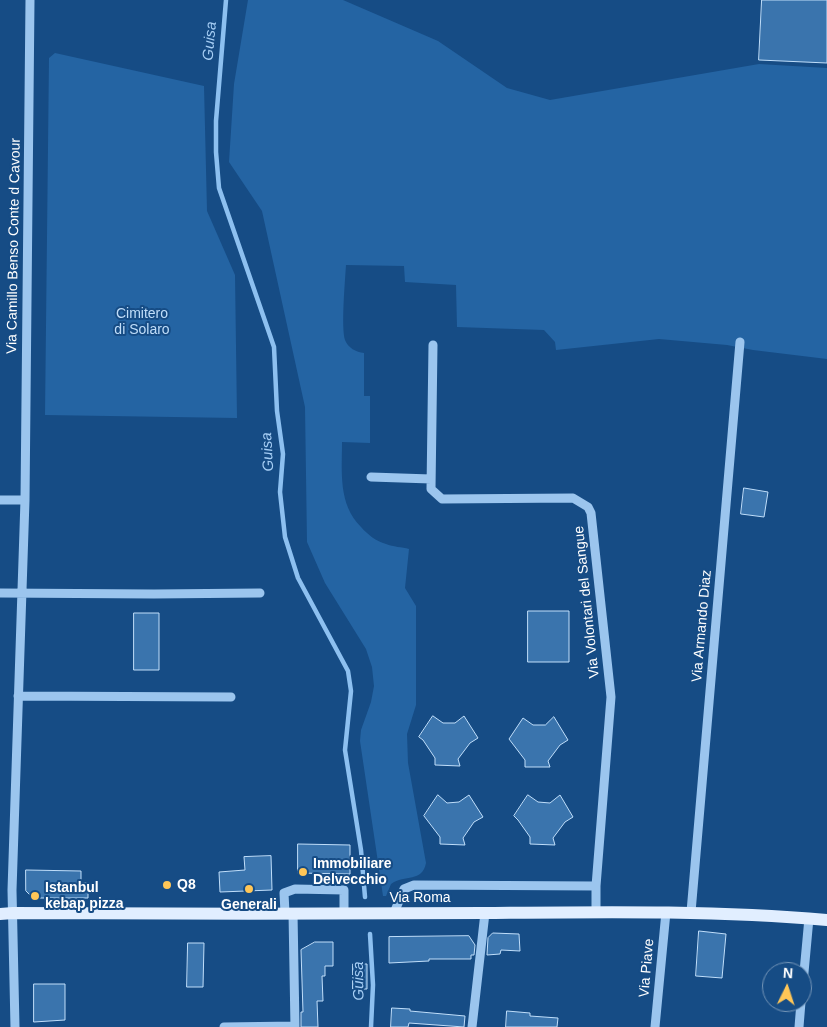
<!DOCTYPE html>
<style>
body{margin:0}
#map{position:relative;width:827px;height:1027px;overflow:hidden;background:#164c85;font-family:Arial,sans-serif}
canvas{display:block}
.north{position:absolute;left:762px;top:962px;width:50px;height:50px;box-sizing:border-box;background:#164c85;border:1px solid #7394b6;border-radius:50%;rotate:4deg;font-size:14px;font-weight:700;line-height:20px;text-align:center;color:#fff}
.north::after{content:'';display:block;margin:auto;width:18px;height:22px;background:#ffc657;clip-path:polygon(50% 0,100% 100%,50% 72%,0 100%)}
</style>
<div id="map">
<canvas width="827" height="1027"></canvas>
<div class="north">N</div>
</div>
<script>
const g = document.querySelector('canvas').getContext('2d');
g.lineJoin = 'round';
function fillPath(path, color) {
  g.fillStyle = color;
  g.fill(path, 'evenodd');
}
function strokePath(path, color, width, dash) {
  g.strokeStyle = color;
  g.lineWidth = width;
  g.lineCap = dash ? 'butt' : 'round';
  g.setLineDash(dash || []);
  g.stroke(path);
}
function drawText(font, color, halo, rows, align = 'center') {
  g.font = font + ' Arial,sans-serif';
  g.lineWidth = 4;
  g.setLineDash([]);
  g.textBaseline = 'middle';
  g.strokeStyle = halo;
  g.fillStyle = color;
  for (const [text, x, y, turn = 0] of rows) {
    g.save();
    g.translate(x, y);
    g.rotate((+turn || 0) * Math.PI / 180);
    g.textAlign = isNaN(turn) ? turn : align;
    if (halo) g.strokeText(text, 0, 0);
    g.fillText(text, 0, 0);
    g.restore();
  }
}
fillPath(new Path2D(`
 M 248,0 L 343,0 L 438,41 L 507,88 L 550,100 L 759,64 L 827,68 L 827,359 L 753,350 L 727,345 L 659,339 L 556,350 L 555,342 L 544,330 L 457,327 L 456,285 L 405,282 L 404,266 L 346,265 C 345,282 341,327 345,340 C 348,348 356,352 364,353 L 364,396 L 370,396 L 370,443 L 342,442 C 342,472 338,504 361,527 C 368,535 376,541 386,544 C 393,547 402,547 409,549 L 405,588 L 416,606 L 416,705 L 407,734 L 408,763 L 426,863 C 422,883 405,874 391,884 L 386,896 L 383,896 L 360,741 L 361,730 L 371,702 L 374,686 L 372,667 L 366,649 L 325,583 L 307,542 L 305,407 L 262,211 L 229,162 L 234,84 Z
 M 55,53 L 204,86 L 207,211 L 235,275 L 237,418 L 45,415 L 49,58 Z`), '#2464a3');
strokePath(new Path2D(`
 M 226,0 L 216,121 L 216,152 L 219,188 L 274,347 L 277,411 L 283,454 L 280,492 L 285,537 L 298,578 L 348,671 L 351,691 L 345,750 L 361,850 L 365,897
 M 370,934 L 373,985 L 371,1027`), '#8dc0f0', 4.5);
const building = new Path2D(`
 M 762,0 L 827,0 L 827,63 L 759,60 Z
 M 744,488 L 768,492 L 764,517 L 741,514 Z
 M 528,611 L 569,611 L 569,662 L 528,662 Z
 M 134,613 L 159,613 L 159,670 L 134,670 Z
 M 433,716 L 443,723 L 455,723 L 464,716 L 478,738 L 470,743 L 458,759 L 460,766 L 435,765 L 435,758 L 423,740 L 419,737 Z
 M 554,717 L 568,740 L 560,745 L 548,761 L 550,767 L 525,767 L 525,760 L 509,739 L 523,718 L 533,725 L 545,725 Z
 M 438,795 L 447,803 L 459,802 L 469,795 L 483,817 L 474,822 L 463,838 L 465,845 L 440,844 L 440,837 L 424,816 Z
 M 528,795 L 538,802 L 550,803 L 560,795 L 573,817 L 565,822 L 553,838 L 555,845 L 530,844 L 530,837 L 518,820 L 514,816 Z
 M 298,844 L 350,845 L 350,874 L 298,873 Z
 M 271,856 L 272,890 L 220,892 L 219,872 L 245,870 L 244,857 Z
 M 26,870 L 81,871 L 81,883 L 88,883 L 88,898 L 33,898 L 26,891 Z
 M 699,931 L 726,934 L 722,978 L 696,976 Z
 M 493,933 L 519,934 L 520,951 L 501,950 L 500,954 L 487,955 L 488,938 Z
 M 469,936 L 475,945 L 474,955 L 471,955 L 471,959 L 429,959 L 429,961 L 389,963 L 389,937 Z
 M 315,942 L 333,942 L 333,966 L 325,966 L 325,976 L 322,976 L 323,1001 L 317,1001 L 318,1027 L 301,1027 L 301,1012 L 303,1012 L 301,950 Z
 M 188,943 L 204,943 L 203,987 L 187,987 Z
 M 353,964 L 367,964 L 367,989 L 353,989 Z
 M 34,984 L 65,984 L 65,1020 L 34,1022 Z
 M 392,1008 L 410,1009 L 410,1011 L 465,1016 L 464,1027 L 409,1023 L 408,1027 L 391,1027 Z
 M 507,1011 L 530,1013 L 530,1016 L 558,1018 L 557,1027 L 506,1027 Z`);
fillPath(building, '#3a74ad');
strokePath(building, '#c0defa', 1);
strokePath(new Path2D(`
 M 433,345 L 431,489 L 442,499 L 573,498 L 588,507 L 591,513 L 611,697 L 596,886 L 596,911
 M 371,477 L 431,479
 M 0,500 L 25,500
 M 0,593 L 154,594 L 260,593
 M 18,696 L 231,697
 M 691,912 L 740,342
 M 285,913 L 284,893 L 295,889 L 344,890 L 344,913
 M 293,913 L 295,1027
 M 394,913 L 404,889 L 414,885 L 596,886
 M 802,994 L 809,918
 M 15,1027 L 12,890 L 25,500 L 30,0
 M 224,1027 L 295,1026
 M 472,1027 L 485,913
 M 655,1027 L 666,912
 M 799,1027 L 801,1002`), '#9bc5ee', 9);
strokePath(new Path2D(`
 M 0,914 L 13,913 C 170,914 327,914 484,913 C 598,912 713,910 827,920`), '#e1eeff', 12);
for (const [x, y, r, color] of [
 [303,872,5,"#ffc657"],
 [167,885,5,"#ffc657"],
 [249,889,5,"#ffc657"],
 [35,896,5,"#ffc657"]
]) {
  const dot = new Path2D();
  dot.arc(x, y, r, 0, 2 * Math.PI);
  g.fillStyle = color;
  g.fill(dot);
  strokePath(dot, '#164c85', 2);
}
drawText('14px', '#fff', '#164c85', [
 ["Via Camillo Benso Conte d Cavour",14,246,-89],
 ["Via Volontari del Sangue",587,602,-96],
 ["Via Armando Diaz",702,626,-85],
 ["Via Roma",420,898],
 ["Via Piave",647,968,-85]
]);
drawText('14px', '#c0defa', '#164c85', [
 ["Cimitero",142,314],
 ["di Solaro",142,330]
]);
drawText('bold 14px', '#fff', '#164c85', [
 ["Immobiliare",313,864],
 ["Delvecchio",313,880],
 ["Q8",177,885],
 ["Istanbul",45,888],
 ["kebap pizza",45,904],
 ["Generali",249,905,"center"]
], 'left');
drawText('italic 15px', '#a6cef5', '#164c85', [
 ["Guisa",210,41,-85],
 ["Guisa",268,452,-93],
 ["Guisa",359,981,-91]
]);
</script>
